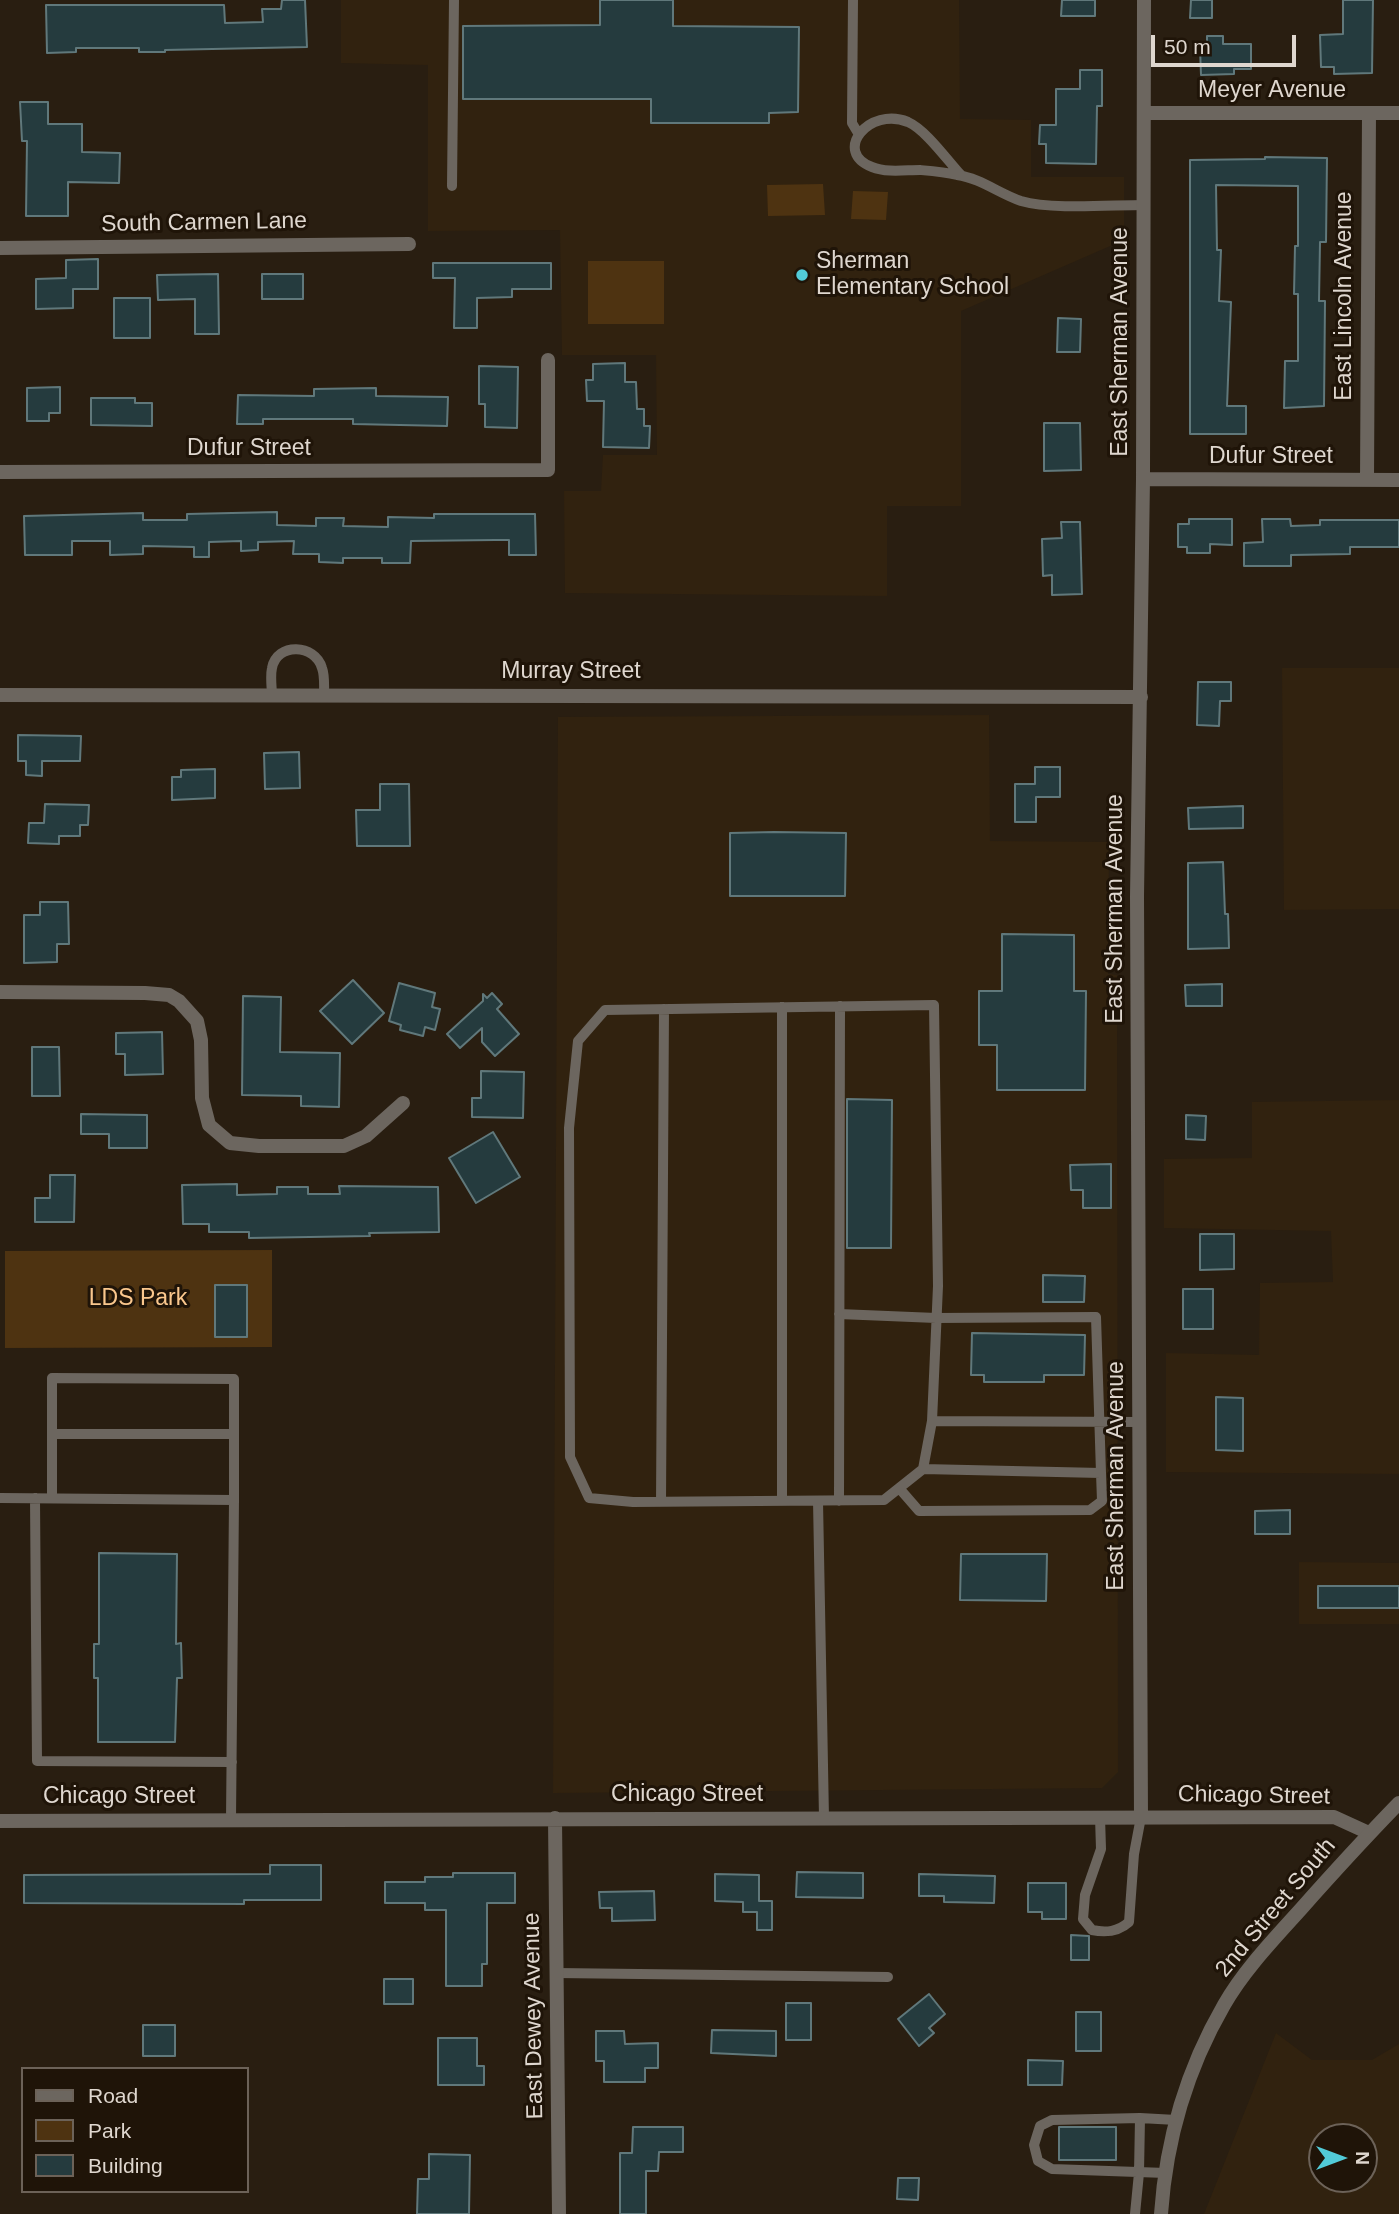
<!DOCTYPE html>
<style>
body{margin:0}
#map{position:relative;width:1399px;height:2214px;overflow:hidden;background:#291e11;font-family:Helvetica,sans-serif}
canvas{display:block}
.legend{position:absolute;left:21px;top:2067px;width:228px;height:126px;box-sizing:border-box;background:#1f1408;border:2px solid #6c6258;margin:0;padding:9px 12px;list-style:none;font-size:21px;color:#dfd7cf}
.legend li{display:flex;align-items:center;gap:14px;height:35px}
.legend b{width:35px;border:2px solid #6c6258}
.north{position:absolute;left:1308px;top:2123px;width:70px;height:70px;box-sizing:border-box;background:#1f1408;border:2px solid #6c6258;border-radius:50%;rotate:90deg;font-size:19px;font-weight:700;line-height:28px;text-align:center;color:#dfd7cf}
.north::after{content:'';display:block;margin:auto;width:24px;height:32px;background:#52cbd8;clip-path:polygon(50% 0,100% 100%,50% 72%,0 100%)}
.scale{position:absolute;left:1151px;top:35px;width:145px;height:32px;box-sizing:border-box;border:4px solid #dfd7cf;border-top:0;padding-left:9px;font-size:21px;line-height:24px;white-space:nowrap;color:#dfd7cf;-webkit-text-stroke:5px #1f1408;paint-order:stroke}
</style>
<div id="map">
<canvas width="1399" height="2214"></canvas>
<ul class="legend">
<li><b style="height:9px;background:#6c665f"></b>Road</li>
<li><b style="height:19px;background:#4e3311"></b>Park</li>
<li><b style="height:19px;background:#253b3e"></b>Building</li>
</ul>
<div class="north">N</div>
<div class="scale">50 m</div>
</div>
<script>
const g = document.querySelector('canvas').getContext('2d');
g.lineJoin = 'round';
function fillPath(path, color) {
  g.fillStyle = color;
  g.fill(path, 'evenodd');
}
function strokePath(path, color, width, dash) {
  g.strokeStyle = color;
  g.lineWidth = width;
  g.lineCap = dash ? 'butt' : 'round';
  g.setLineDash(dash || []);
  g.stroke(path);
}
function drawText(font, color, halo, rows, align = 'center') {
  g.font = font + ' Helvetica,sans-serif';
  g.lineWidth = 6;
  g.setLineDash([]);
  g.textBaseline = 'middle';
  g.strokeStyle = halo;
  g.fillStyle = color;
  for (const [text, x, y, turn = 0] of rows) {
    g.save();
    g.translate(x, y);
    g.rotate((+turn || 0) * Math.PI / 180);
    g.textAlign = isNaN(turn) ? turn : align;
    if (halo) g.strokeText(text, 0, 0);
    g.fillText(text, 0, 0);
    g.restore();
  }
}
fillPath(new Path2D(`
 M 341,0 L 959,0 L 960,119 L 1031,120 L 1031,177 L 1124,177 L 1124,240 L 961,311 L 961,506 L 887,506 L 887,596 L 565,593 L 564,491 L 601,491 L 603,455 L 657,455 L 656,355 L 562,355 L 560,230 L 428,231 L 428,65 L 341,63 Z
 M 1282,668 L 1399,668 L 1399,909 L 1284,910 Z
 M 989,715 L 990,841 L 1109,842 L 1108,974 L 1117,975 L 1118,1772 L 1102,1788 L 553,1793 L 558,717 Z
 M 1399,1100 L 1399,1474 L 1166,1472 L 1166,1353 L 1259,1355 L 1260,1283 L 1333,1282 L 1331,1231 L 1164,1228 L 1164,1159 L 1252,1158 L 1252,1102 Z
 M 1299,1562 L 1399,1563 L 1399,1624 L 1299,1624 Z
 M 1276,2033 L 1312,2060 L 1372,2060 L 1399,2044 L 1399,2214 L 1204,2214 ZM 1322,2137 L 1364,2137 L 1364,2179 L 1322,2179 Z`), '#31220f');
fillPath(new Path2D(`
 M 823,184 L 825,215 L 768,216 L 767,185 Z
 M 853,191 L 888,192 L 886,220 L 851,219 Z
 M 588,261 L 664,261 L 664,324 L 588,324 Z
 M 272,1250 L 272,1347 L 5,1348 L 5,1251 Z`), '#4e3311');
const building = new Path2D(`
 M 282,0 L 305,0 L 307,47 L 165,50 L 165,52 L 139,52 L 139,48 L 76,48 L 76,52 L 47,53 L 46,5 L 224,5 L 225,23 L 263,22 L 262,9 L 281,9 Z
 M 600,0 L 673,0 L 673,26 L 799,27 L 798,112 L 769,113 L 769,123 L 651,123 L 651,99 L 463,99 L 463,26 L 600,25 Z
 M 1062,0 L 1095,0 L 1095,16 L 1061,16 Z
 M 1191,0 L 1212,0 L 1212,18 L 1190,18 Z
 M 1343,0 L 1373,0 L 1372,73 L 1334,74 L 1334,67 L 1321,67 L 1320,35 L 1343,34 Z
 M 1207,36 L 1223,36 L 1223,44 L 1251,44 L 1251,69 L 1234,69 L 1234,74 L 1201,75 L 1200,48 L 1207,48 Z
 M 1080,70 L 1102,70 L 1102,106 L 1097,106 L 1096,164 L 1046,163 L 1046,144 L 1039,144 L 1040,125 L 1056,125 L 1056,89 L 1080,89 Z
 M 20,102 L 48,102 L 48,124 L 82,124 L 82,152 L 120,153 L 119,183 L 68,182 L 68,216 L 26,216 L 27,141 L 22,141 Z
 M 1265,157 L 1327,158 L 1326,242 L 1320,242 L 1319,301 L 1325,301 L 1324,406 L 1284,408 L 1285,361 L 1298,361 L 1298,294 L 1294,294 L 1295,246 L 1298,246 L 1298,186 L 1216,185 L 1217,250 L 1221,250 L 1219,301 L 1231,302 L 1227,406 L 1246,406 L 1246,434 L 1190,434 L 1190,160 L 1265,159 Z
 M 98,259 L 98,289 L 73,289 L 73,308 L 36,309 L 36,279 L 66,278 L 66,260 Z
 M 433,263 L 551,263 L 551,289 L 512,289 L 512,297 L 477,298 L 477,328 L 454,328 L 455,278 L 433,278 Z
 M 218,274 L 219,334 L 195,334 L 195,299 L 158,300 L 157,275 Z
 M 262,274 L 303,274 L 303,299 L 262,299 Z
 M 114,298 L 150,298 L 150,338 L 114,338 Z
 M 1058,318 L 1081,319 L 1080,352 L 1057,352 Z
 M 625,363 L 625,382 L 636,382 L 637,409 L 644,409 L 644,426 L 650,426 L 649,448 L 603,447 L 604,401 L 587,401 L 586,380 L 593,380 L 593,364 Z
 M 479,366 L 518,367 L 517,428 L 485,427 L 485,404 L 479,404 Z
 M 60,387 L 60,413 L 49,413 L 49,421 L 27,421 L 27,388 Z
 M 376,388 L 376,396 L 448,397 L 447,426 L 353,424 L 353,419 L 263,419 L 263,424 L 237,424 L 238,395 L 314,396 L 314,389 Z
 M 91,398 L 135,398 L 135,403 L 152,403 L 152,426 L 91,425 Z
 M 1044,423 L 1080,423 L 1081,470 L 1044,471 Z
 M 277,512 L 277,525 L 316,526 L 316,518 L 344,518 L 343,526 L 388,527 L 388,517 L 434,518 L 434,514 L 535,514 L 536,555 L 509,555 L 509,540 L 495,540 L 411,541 L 410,563 L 382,563 L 382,558 L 343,558 L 343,563 L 319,562 L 319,554 L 293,554 L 294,541 L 258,542 L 258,550 L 241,551 L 241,541 L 209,542 L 209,557 L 194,557 L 194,547 L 143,546 L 143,554 L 110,555 L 110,541 L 72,541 L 72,555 L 25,555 L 24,516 L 143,513 L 143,520 L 187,520 L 187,514 Z
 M 1189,519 L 1232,519 L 1232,545 L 1210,544 L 1210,553 L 1187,553 L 1187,547 L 1178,547 L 1178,524 L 1189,524 Z
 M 1262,519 L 1290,519 L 1291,526 L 1320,525 L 1320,520 L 1399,520 L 1399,547 L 1350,547 L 1350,554 L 1291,555 L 1291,566 L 1244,566 L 1244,543 L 1263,542 Z
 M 1061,522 L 1080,522 L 1082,594 L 1052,595 L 1052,575 L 1043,576 L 1042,539 L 1062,538 Z
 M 1198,682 L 1231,682 L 1231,701 L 1220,701 L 1219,726 L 1197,725 Z
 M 18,735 L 81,736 L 80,761 L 42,761 L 42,776 L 26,775 L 26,761 L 18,761 Z
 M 299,752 L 300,788 L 265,789 L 264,753 Z
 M 1035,767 L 1060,767 L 1060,797 L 1036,797 L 1036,822 L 1015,822 L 1015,784 L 1035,784 Z
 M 215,769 L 215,798 L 172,800 L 172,777 L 181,777 L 181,770 Z
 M 380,784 L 409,784 L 410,846 L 357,846 L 356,810 L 380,810 Z
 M 45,804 L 89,805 L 88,825 L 80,825 L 80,836 L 59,836 L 59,844 L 28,843 L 29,823 L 44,823 Z
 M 1243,806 L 1243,828 L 1189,829 L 1188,808 Z
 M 774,832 L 846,833 L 845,896 L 730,896 L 730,833 Z
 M 1223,862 L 1225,914 L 1228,914 L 1229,948 L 1188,949 L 1188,863 Z
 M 40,902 L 68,902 L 69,944 L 57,944 L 57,962 L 24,963 L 24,915 L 40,915 Z
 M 1002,934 L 1074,935 L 1074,991 L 1086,991 L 1085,1090 L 997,1090 L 997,1045 L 979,1045 L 979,991 L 1002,991 Z
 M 353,980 L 384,1013 L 352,1044 L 320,1011 Z
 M 399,983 L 435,993 L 432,1007 L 440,1009 L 435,1030 L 425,1027 L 423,1036 L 400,1030 L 401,1025 L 389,1021 Z
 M 1222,984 L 1222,1006 L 1186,1006 L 1185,985 Z
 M 492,993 L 502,1004 L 497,1009 L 519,1034 L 495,1056 L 482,1042 L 482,1028 L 460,1048 L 447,1034 L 483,1001 L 483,994 L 487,998 Z
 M 243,996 L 281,997 L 280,1052 L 340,1053 L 339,1107 L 301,1106 L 301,1096 L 242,1095 Z
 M 162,1032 L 163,1074 L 125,1075 L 125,1054 L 116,1054 L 116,1033 Z
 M 32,1047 L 59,1047 L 60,1096 L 32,1096 Z
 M 481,1071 L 524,1072 L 523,1118 L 472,1117 L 472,1098 L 481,1098 Z
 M 847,1099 L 892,1100 L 891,1248 L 847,1248 Z
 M 81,1114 L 147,1115 L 147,1148 L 109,1148 L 109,1134 L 81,1134 Z
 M 1186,1115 L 1206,1116 L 1205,1140 L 1186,1139 Z
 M 493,1132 L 520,1177 L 476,1203 L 449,1158 Z
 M 1111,1164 L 1111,1208 L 1083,1208 L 1083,1190 L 1071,1190 L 1070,1165 Z
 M 50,1175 L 75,1175 L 74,1222 L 35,1222 L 35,1198 L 50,1198 Z
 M 237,1184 L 237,1195 L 277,1194 L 277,1187 L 308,1187 L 308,1194 L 340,1194 L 339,1186 L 438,1187 L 439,1232 L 369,1233 L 370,1236 L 249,1238 L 249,1232 L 209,1232 L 209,1224 L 183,1224 L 182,1185 Z
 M 1200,1234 L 1234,1234 L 1234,1269 L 1200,1270 Z
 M 1043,1275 L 1085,1276 L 1084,1302 L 1043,1302 Z
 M 215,1285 L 247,1285 L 247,1337 L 215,1337 Z
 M 1183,1289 L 1213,1289 L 1213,1329 L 1183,1329 Z
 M 972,1333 L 1085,1335 L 1084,1375 L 1044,1375 L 1044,1382 L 984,1382 L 984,1375 L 971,1375 Z
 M 1216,1397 L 1243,1398 L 1243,1451 L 1216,1450 Z
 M 1290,1510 L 1290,1534 L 1255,1534 L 1255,1511 Z
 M 99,1553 L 177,1554 L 176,1644 L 181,1643 L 182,1678 L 177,1678 L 175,1742 L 98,1742 L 98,1678 L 94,1678 L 94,1644 L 99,1644 Z
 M 961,1554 L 1047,1554 L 1046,1601 L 960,1600 Z
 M 1318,1586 L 1399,1586 L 1399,1608 L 1318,1608 Z
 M 270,1865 L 321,1865 L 321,1900 L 244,1900 L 244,1904 L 24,1903 L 24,1875 L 270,1874 Z
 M 797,1872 L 863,1873 L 863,1898 L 796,1897 Z
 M 453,1873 L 515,1873 L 515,1903 L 487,1903 L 487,1964 L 482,1964 L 482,1986 L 446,1986 L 446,1910 L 425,1910 L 425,1903 L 385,1903 L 385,1882 L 425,1882 L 425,1877 L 453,1877 Z
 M 715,1874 L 759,1875 L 759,1901 L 772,1901 L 772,1930 L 757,1930 L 757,1912 L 743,1912 L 743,1902 L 715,1901 Z
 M 919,1874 L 995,1876 L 994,1903 L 944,1902 L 944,1896 L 919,1896 Z
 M 1028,1883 L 1066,1883 L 1066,1919 L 1042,1919 L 1042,1912 L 1028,1912 Z
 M 654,1891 L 655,1920 L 612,1921 L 612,1908 L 600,1908 L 599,1892 Z
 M 1071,1935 L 1089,1936 L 1089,1960 L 1071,1960 Z
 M 384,1979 L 413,1979 L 413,2004 L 384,2004 Z
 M 929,1994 L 945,2014 L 929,2028 L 934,2033 L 919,2046 L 898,2019 Z
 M 786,2003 L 811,2003 L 811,2040 L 786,2040 Z
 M 1076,2012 L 1101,2012 L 1101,2051 L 1076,2051 Z
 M 143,2025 L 175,2025 L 175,2056 L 143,2056 Z
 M 712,2030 L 776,2031 L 776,2056 L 711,2053 Z
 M 596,2031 L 624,2031 L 625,2044 L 658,2043 L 658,2068 L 645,2068 L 645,2082 L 604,2082 L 604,2061 L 596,2061 Z
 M 438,2038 L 477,2038 L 477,2066 L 484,2066 L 484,2085 L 438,2085 Z
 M 1028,2060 L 1063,2061 L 1062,2085 L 1028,2085 Z
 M 633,2127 L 683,2127 L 683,2152 L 659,2152 L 658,2171 L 646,2171 L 646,2214 L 620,2214 L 620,2153 L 632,2153 Z
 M 1059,2127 L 1116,2127 L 1116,2160 L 1059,2160 Z
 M 429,2154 L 470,2155 L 469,2214 L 417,2214 L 418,2179 L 429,2179 Z
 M 898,2178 L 919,2178 L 918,2200 L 897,2199 Z`);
fillPath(building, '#253b3e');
strokePath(building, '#60787b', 2);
strokePath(new Path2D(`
 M 853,0 L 852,123 L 858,133
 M 961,175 C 947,160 926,130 908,122 C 869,106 832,152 872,167 C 887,173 905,170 920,170 C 932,171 945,172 957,175 C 980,178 1000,194 1021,201 C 1052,210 1110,205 1144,205
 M 452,186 L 454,0
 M 272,696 C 272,688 270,677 272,668 C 277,642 315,644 322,668 C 325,676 324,687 324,696
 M 782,1007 L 782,1501
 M 839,1314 L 936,1318 L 1096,1317 L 1101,1473 L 923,1469
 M 932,1421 L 923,1469 L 884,1500 L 633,1502 L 589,1498 L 570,1457 L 569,1128 L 578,1041 L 605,1010 L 934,1005 L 938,1286 L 932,1421 L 1139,1422
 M 52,1434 L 234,1434
 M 899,1488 L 919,1511 L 1090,1510 L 1102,1501 L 1101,1473
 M 0,1498 L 234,1500 L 231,1819
 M 35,1498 L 37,1761 L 232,1762
 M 52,1498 L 52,1378 L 234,1379 L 234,1500
 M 818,1501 L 824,1818
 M 839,1501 L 840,1006
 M 661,1502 L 664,1009
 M 1100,1817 L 1101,1849 L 1085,1895 L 1083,1919 L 1092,1930 C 1106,1933 1118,1932 1129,1922 L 1134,1854 L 1141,1817
 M 556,1973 L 888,1977
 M 1166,2173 L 1052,2169 L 1038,2161 L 1034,2145 L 1040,2126 L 1052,2120 L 1140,2118 L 1176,2120
 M 1135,2214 L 1139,2173 L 1140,2118`), '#6c665f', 10);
strokePath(new Path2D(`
 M 1144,113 L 1399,113
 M 0,248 L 409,244
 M 0,472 L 548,470 L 548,360
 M 1143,479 L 1399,480
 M 1367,480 L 1369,113
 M 0,695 L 1141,697
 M 0,992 L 145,993 L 169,995 L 179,1001 L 197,1021 L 201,1040 L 202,1098 L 209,1125 L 230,1143 L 259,1146 L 344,1146 L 366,1136 L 403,1103
 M 1141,1817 L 1137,896 L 1143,479 L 1144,0
 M 555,1818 L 559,2214
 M 0,1821 L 1334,1817 L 1369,1833`), '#6c665f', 14);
strokePath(new Path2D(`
 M 1161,2214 C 1166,2141 1187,2069 1224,2005 C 1244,1970 1274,1939 1301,1909 C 1333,1873 1366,1837 1399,1803`), '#6c665f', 14);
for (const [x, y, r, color] of [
 [802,275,7,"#52cbd8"]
]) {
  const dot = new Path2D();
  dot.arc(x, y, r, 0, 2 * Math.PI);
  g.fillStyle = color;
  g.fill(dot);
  strokePath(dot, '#1f1408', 2.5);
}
drawText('23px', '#dfd7cf', '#1f1408', [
 ["Meyer Avenue",1272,91],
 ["South Carmen Lane",204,223,-1],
 ["East Lincoln Avenue",1345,296,-90],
 ["East Sherman Avenue",1121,342,-90],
 ["Dufur Street",249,449],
 ["Dufur Street",1271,457],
 ["Murray Street",571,672],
 ["East Sherman Avenue",1116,909,-90],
 ["East Sherman Avenue",1117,1476,-90],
 ["Chicago Street",687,1795],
 ["Chicago Street",1254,1796,1],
 ["Chicago Street",119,1797],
 ["2nd Street South",1276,1908,-50],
 ["East Dewey Avenue",534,2016,-91]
]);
drawText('23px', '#dfd7cf', '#1f1408', [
 ["Sherman",816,262],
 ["Elementary School",816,288]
], 'left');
drawText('23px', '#fac78d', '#1f1408', [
 ["LDS Park",138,1299]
]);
</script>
